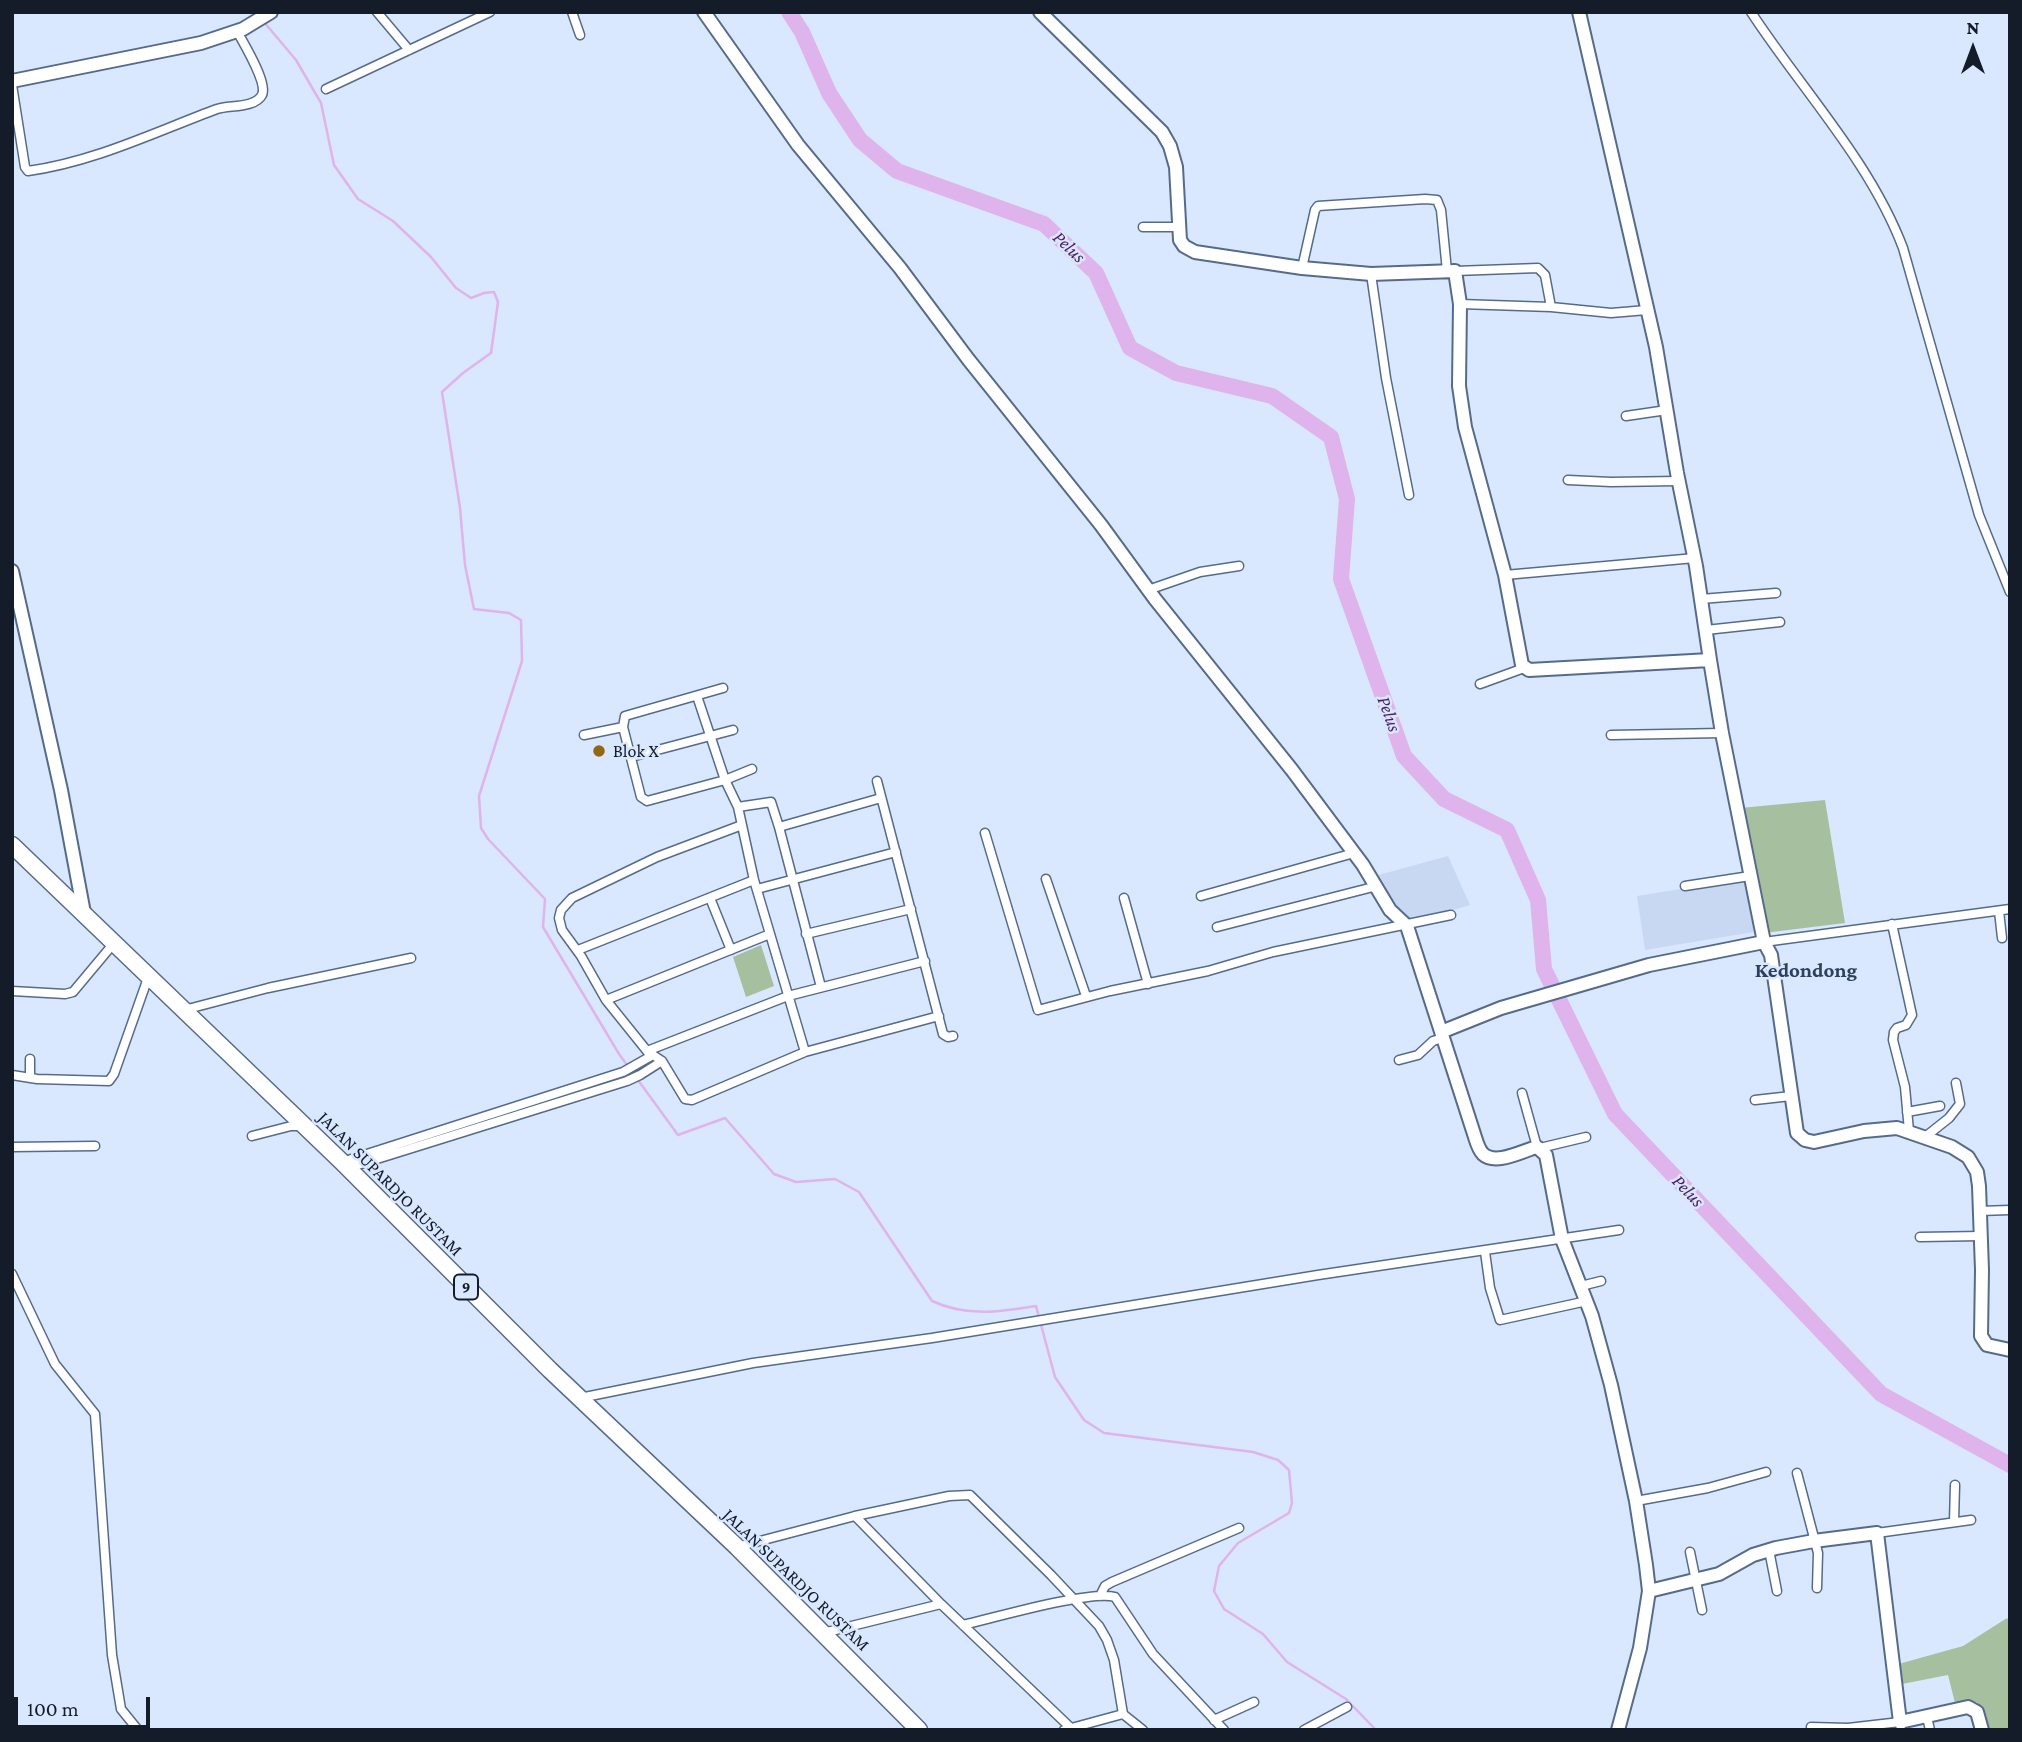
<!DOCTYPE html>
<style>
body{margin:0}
#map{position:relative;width:2022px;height:1742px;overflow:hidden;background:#d9e8fe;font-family:"Crimson Pro",serif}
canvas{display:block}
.frame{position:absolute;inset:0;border:14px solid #141c2a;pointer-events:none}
.north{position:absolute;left:1938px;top:14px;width:70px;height:70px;-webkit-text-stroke:5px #d9e8fe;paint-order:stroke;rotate:0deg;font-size:19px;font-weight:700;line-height:28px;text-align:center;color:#141c2a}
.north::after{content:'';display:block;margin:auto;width:24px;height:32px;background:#141c2a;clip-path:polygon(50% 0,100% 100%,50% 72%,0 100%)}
.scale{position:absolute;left:14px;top:1697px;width:136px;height:32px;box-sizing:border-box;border:4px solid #141c2a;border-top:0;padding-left:9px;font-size:21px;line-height:24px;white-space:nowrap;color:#141c2a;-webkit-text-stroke:5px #d9e8fe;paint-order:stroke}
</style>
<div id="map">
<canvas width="2022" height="1742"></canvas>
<div class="frame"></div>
<div class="north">N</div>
<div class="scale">100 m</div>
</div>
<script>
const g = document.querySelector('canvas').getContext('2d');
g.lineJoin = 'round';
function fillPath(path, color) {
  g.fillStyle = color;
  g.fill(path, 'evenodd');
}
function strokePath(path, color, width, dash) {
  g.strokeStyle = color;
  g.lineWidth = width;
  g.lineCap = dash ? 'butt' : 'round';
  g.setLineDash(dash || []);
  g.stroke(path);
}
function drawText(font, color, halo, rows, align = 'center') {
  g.font = font + ' "Crimson Pro",serif';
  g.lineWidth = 5;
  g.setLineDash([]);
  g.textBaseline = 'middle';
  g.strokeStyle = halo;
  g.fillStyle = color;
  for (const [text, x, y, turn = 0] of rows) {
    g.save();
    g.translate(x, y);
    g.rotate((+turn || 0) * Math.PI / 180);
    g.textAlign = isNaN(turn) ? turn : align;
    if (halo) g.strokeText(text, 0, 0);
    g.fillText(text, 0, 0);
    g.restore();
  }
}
fillPath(new Path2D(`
 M 1448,856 L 1470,905 L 1407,924 L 1375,876 Z
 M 1744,879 L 1754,932 L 1645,950 L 1637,896 Z`), '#c8d8f2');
fillPath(new Path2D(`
 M 1825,800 L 1845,923 L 1764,933 L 1740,808 Z
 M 761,945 L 774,986 L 746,997 L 733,957 Z
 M 2007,1618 L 2010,1622 L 2010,1730 L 1986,1730 L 1977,1702 L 1956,1707 L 1948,1675 L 1897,1685 L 1895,1665 L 1963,1646 Z`), '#a6c09f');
strokePath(new Path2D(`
 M 264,22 L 296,60 L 321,103 L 334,165 L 358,199 L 393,221 L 431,257 L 456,288 L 471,298 L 484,293 L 494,292 L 498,302 L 491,353 L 463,373 L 442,392 L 460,508 L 465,565 L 474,609 L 509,613 L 521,620 L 522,661 L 479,796 L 481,828 L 488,839 L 545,899 L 543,927 L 619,1054 L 678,1135 L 725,1118 L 774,1174 L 796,1182 L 835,1179 L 859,1192 L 932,1301 C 966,1317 1000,1312 1036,1306 L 1055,1377 L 1084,1420 L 1104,1433 L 1253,1452 L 1278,1460 L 1289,1470 L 1292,1503 L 1289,1513 L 1238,1543 L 1219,1566 L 1214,1591 L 1224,1609 L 1263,1634 L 1287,1662 L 1346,1699 L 1376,1730`), '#dfb3eb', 2.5);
strokePath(new Path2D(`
 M 789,12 L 802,32 L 829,93 L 860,140 L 897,171 L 1044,224 L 1096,273 L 1130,348 L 1176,373 L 1272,396 L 1331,437 L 1347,499 L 1341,579 L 1404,756 L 1444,799 L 1507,830 L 1538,900 L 1544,969 L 1615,1114 L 1881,1394 L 2010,1465`), '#dfb3eb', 16);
const street = new Path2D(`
 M 377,12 L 409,50
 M 572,12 L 580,35
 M 1751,12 C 1802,90 1870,161 1903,248 L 1979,515 L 2010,592
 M 12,85 L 25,167 L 28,171 C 94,162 155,132 217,109 C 230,105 255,108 262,95 C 268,83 244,44 237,31
 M 326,89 L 490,12
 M 1143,227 L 1179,227
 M 1302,268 L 1315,210 L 1318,206 L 1425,199 L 1437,200 L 1441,210 L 1447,271
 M 1455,271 L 1538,268 L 1545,275 L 1551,307
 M 1371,274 L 1386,378 L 1409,495
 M 1460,304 L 1551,307 L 1611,313 L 1647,310
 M 1626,416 L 1667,410
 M 1568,480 L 1611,482 L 1679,481
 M 1505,575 L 1695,558
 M 1148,590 L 1200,572 L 1239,566
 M 1701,599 L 1776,593
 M 1706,630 L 1780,622
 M 1480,684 L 1524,668
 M 723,688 L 625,716 L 623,727 L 641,797 L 647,801 L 725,780 L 752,769
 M 697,696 L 725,780 L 738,807
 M 584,735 L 623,727
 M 1611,735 L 1722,733
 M 631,757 L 733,730
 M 877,781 L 943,1034 L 948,1037 L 953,1036
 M 742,825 L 657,857 L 572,898 L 561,910 L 559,918 L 562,930 L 581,956 L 606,1000 L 647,1051 L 662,1061 L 685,1099 L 692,1100 L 805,1052 L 939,1016
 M 779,827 L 821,987
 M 985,833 L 1038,1010 L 1110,991 L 1208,971 L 1273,952 L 1451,915
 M 1046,879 L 1086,996
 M 1685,886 L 1750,876
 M 757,889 L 896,852
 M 1201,896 L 1354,853
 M 710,898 L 731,950
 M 1124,898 L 1148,984
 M 1999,911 L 2002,938
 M 1892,924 L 1912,1015 L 1906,1025 L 1897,1028 L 1894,1032 L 1893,1040 L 1905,1087 L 1909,1131
 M 1217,927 L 1377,886
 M 806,934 L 911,909
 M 1764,942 L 2010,909
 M 578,950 L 754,880
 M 12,991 L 65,994 L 73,992 L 114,943
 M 606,1000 L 770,934
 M 184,1010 L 268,988 L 411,958
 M 647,1051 L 788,996 L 925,961
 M 805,1052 L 754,880 L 738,807 L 771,802 L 779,827 L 881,798
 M 30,1059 L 30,1078
 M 1399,1060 L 1418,1055 L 1433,1041 L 1443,1038
 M 12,1075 L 37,1079 L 109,1081 L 114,1074 L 149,975
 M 1522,1093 L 1537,1147
 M 1755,1100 L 1791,1096
 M 1907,1112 L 1940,1106
 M 252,1136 L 291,1126 L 303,1126
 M 1925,1137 L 1949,1118 L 1960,1104 L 1956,1083
 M 12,1147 L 95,1146
 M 1540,1148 L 1586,1137
 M 342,1162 L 623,1072 L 653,1055
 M 348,1168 L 627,1081 L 640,1075 L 662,1061
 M 1979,1211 L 2010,1210
 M 1920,1237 L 1981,1236
 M 1485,1252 L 1490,1288 L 1500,1320 L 1587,1301
 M 12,1274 L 55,1364 L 95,1414 L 112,1655 L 121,1709 L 138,1730
 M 1581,1286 L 1601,1281
 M 580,1398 L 753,1363 L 932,1338 L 1318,1275 L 1619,1230
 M 1797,1473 L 1818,1553 L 1817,1588
 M 1636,1501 L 1708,1488 L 1766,1472
 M 855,1516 L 949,1496 L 970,1495 L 1051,1575 L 1099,1626 L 1107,1640 L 1114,1660 L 1123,1714 L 1143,1730
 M 1954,1522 L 1955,1485
 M 1877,1533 L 1971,1520
 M 737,1547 L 855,1516 L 941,1604
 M 1769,1550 L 1777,1591
 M 1690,1552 L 1702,1610
 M 1100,1596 L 1105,1586 L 1112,1582 L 1239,1528
 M 963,1625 C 994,1618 1090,1590 1115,1597 L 1153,1654 L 1224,1730
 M 823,1633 L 941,1604 L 1073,1730
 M 1927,1717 L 1930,1730
 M 1214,1720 L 1254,1702
 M 1811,1727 L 1848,1728 L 1900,1722 L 1901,1730
 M 1064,1730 L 1123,1714
 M 1304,1730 L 1347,1707`);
const secondary = new Path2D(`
 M 704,12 L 798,145 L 900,268 L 968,359 L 1101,525 L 1155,599 L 1292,770 L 1363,865 L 1390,910 L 1407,926 L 1474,1134 C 1476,1140 1478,1149 1483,1154 C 1496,1166 1524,1150 1537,1147 L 1546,1155 L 1562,1239 L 1592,1316 L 1611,1385 L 1636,1501 L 1646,1565 L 1649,1591 L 1640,1648 L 1618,1730
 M 1040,12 L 1162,132 L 1170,146 L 1176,167 L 1180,240 L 1184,246 L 1195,252 L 1302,268 L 1371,274 L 1455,271 L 1460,304 L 1459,386 L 1465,427 L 1505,575 L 1522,665 L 1529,670 L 1710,660 L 1722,733 L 1764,942
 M 1579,12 L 1656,347 L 1677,473 L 1696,566 L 1710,660
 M 12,81 L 201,43 L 243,29 L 271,12
 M 12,571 L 61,790 L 84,913
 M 1441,1032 L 1501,1008 L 1649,965 L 1764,942 L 1771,955 L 1797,1133 L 1805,1140 L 1814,1142 L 1864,1131 L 1897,1128 L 1952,1147 L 1968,1157 L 1977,1172 L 1979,1186 L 1982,1270 L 1981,1336 L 1987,1345 L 2010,1350
 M 1649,1591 L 1719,1574 L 1753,1555 L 1776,1548 L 1814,1541 L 1877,1533 L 1900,1722 L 1968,1707 L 1977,1712 L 1982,1730`);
const highway = new Path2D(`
 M 12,845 L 342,1162 L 550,1370 L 737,1547 L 919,1730`);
strokePath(street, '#566b8b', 11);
strokePath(secondary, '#566b8b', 16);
strokePath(highway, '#566b8b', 19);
strokePath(street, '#fff', 8);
strokePath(secondary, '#fff', 12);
strokePath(highway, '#fff', 16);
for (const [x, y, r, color] of [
 [599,751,7,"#926710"]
]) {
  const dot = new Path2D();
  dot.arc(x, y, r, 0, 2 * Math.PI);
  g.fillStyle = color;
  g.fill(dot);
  strokePath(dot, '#d9e8fe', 2.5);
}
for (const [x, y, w] of [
 [466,1287,24]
]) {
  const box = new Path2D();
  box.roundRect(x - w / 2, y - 12.5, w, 25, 5);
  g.fillStyle = '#d9e8fe';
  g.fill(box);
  strokePath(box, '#141c2a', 2);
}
drawText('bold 16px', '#141c2a', null, [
 ["9",466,1287]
]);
drawText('18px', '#141c2a', '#d9e8fe', [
 ["Blok X",613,751]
], 'left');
drawText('18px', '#141c2a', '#d9e8fe', [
 ["JALAN SUPARDJO RUSTAM",390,1184,45],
 ["JALAN SUPARDJO RUSTAM",796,1580,44]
]);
drawText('italic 19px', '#4f1b5c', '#d9e8fe', [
 ["Pelus",1069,247,43],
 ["Pelus",1389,714,70],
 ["Pelus",1688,1191,46]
]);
drawText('bold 21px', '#2d415f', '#d9e8fe', [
 ["Kedondong",1806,971]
]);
</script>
